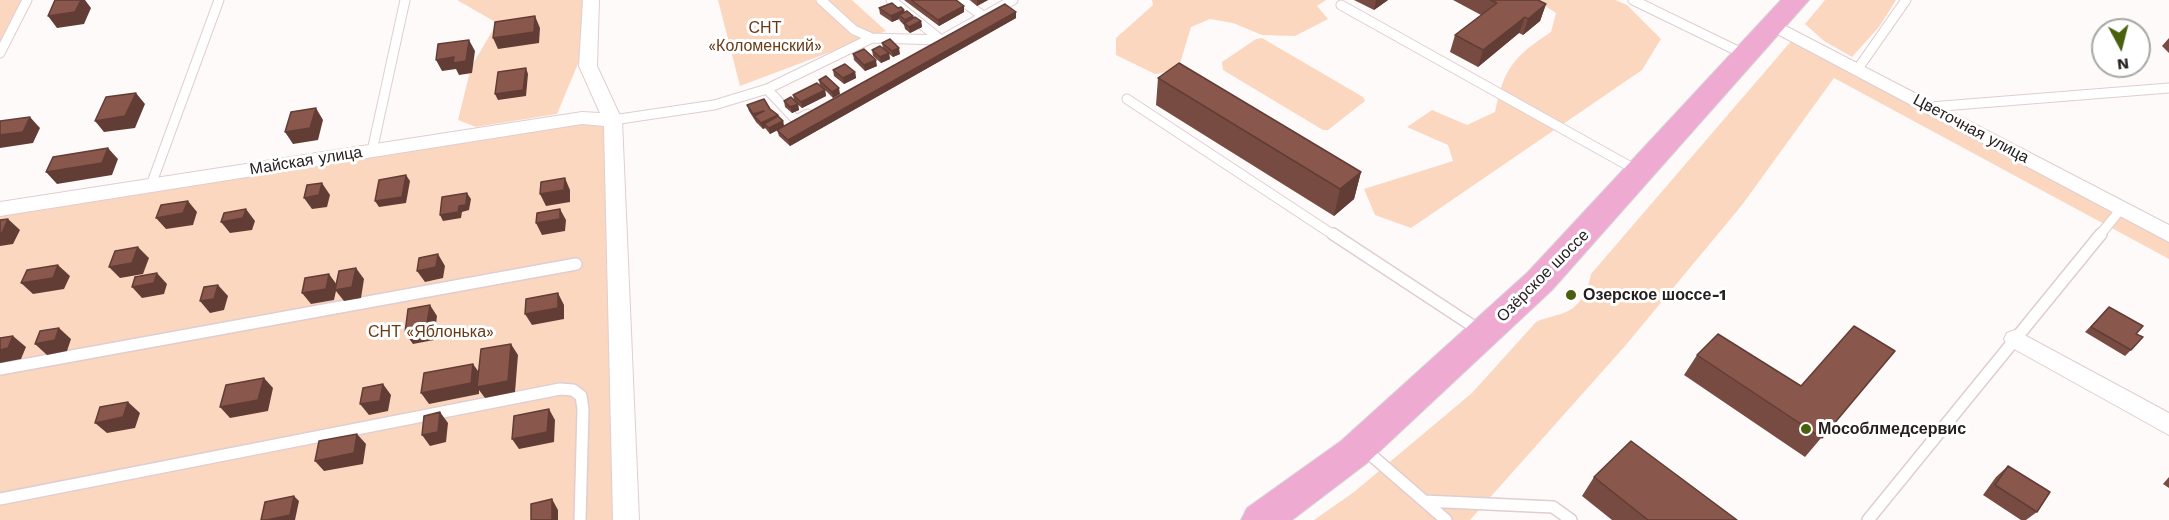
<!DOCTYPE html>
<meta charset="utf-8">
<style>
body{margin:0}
#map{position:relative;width:2169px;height:520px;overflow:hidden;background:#fefafa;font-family:"Work Sans",sans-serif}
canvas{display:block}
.north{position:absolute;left:2091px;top:18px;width:60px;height:60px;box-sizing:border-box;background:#fff;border:2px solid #a9a6a6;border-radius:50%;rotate:173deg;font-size:16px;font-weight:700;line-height:24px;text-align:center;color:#272021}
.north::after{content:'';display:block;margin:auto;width:21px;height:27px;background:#49600d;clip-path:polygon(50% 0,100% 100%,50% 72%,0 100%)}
</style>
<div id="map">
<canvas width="2169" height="520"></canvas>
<div class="north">N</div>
</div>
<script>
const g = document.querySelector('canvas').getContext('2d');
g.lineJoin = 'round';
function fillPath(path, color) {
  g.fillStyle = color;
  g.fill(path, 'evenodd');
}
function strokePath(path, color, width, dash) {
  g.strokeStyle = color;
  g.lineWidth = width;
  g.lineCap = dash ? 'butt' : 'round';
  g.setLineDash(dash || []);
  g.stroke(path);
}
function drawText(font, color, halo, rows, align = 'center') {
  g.font = font + ' "Work Sans",sans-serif';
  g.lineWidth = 6;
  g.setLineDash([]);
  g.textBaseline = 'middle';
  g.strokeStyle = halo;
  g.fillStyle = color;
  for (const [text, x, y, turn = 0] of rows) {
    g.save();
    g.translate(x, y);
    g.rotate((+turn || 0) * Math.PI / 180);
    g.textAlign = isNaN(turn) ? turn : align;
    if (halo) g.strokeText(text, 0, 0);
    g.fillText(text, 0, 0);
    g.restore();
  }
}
fillPath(new Path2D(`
 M 0,0 L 27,0 L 0,53 Z
 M 457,0 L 583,0 L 580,59 L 557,114 L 476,127 L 458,120 L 471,67 L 497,23 Z
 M 718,0 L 852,0 L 886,31 L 740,86 Z
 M 1152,0 L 1326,0 L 1317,6 L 1328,19 L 1295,36 L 1262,35 L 1233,23 L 1210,19 L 1191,27 L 1178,70 L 1155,74 L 1116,55 L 1116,38 L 1153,5 Z
 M 1536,0 L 1615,0 L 1627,5 L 1661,39 L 1642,70 L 1411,228 L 1375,215 L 1364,189 L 1453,161 L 1448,145 L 1407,127 L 1432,110 L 1467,125 L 1495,112 C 1504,68 1513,57 1551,32 L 1556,13 Z
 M 1825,0 L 1896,0 L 1879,27 L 1852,57 L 1824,41 L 1805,24 Z
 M 1262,38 L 1363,97 L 1365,101 L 1328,130 L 1323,130 L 1223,70 L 1222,62 L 1256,39 Z
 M 1793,39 L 2169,239 L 2169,259 L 1834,78 L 1742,205 L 1625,346 L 1470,520 L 1314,520 L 1354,492 L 1472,393 L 1536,322 C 1546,317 1558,316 1568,311 C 1581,305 1589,287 1591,274 Z
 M 582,118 L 613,120 L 626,520 L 0,520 L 0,209 Z`), '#fbd7bf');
const laneFar1 = new Path2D(`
 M 821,0 L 854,30 L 872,38
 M 891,0 L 941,40
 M 961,0 L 983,16
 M 1633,0 L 1746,55
 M 1341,5 L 1638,171
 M 945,38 L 1013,0
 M 0,53 L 27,0
 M 1857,70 L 1906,0
 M 767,89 L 796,120 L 808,114
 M 1127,99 L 1335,236
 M 1930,107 L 2169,88
 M 613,120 L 714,105 L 767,89 L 872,38 L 942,40
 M 372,151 L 405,0
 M 151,185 L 219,0
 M 2099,236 L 2121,209`);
const lane = new Path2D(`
 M 1333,234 L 1482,332
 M 0,369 L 576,264
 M 1363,448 L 1446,520
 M 0,499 L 560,389 L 573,390 L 581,396 L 583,409 L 580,520
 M 1424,501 L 1553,507 L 1571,520
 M 1868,520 L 2101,234`);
const street = new Path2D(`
 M 583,0 L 599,0 L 597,66 L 622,120 L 639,520 L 613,520 L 604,126 L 582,124 L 0,216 L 0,202 L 582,112 L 600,113 L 579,66 Z
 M 1774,20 L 2169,225 L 2169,242 L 1768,29 L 1765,25 L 1768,21 Z
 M 2015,330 L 2169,413 L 2169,435 L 2007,345 L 2004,339 L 2007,333 Z`);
const primary = new Path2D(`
 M 1781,0 L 1809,0 L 1552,290 L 1367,463 L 1292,520 L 1241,520 L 1247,508 L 1341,441 L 1528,272 Z`);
strokePath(laneFar1, '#e0cdcf', 11);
strokePath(lane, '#e0cdcf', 14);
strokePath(street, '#e0cdcf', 2);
strokePath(primary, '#d8d7d7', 2);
strokePath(laneFar1, '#fff', 9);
strokePath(lane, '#fff', 11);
fillPath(street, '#fff');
fillPath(primary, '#efaad1');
fillPath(new Path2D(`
 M 904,0 L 956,0 L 964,6 L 964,12 L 939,26 Z
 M 970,0 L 988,0 L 977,6 Z
 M 1354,0 L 1388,0 L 1374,10 Z
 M 1453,0 L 1538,0 L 1546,4 L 1540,21 L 1523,35 L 1519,33 L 1478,67 L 1450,52 L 1455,35 L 1481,15 Z
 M 879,8 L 898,8 L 904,10 L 904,13 L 913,16 L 913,18 L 921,21 L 922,27 L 910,33 L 905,29 L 904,25 L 900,21 L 899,19 L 892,22 L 880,14 Z
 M 1016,12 L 1016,18 L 790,146 L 779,136 L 777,130 L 770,134 L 765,128 L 763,129 L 756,122 L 749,111 L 747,105 L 770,109 L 778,115 L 779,117 L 783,121 L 784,126 Z
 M 2169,38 L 2169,53 L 2162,46 Z
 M 882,43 L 900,54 L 893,57 L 889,54 L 890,59 L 881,63 L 873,56 L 872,50 L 883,49 Z
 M 853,54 L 877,66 L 865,71 L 854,60 Z
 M 833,70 L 855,72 L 856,78 L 844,84 L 834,76 Z
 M 1158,78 L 1361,172 L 1354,199 L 1334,216 L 1156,105 Z
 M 819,80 L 840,94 L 833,98 L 825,90 L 826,96 L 802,108 L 798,105 L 799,110 L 792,113 L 785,107 L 784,101 L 794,100 L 793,95 L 820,86 Z
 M 2109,307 L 2136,334 L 2131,350 L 2125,356 L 2085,332 Z
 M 1895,351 L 1805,457 L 1684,375 L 1697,355 L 1801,386 Z
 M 2008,466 L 2037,512 L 2026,520 L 2021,520 L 1983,495 L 1996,477 Z
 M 1594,477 L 1737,520 L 1612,520 L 1582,496 Z
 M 2169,477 L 2169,488 L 2163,484 Z`), '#774b41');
fillPath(new Path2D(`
 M 81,0 L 85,0 L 91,8 L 84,24 L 57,28 L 48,16 Z
 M 977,0 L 988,0 L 977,6 Z
 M 1376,0 L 1388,0 L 1374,10 Z
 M 1546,4 L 1540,21 L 1523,35 L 1528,19 Z
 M 964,6 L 964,12 L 939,26 L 938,20 Z
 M 904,10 L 905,16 L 899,15 L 899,19 L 892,22 L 891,16 Z
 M 1016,12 L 1016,18 L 790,146 L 788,140 Z
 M 535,16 L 540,28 L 539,43 L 498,49 L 493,38 Z
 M 1525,17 L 1519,33 L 1478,67 L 1483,50 Z
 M 921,21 L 922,27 L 910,33 L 909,27 Z
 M 469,40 L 475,51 L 472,73 L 459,75 L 456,69 L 442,71 L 436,60 Z
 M 899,48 L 900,54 L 893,57 L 892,51 Z
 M 889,53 L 890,59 L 881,63 L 880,57 Z
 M 876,60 L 877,66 L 865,71 L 864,65 Z
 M 526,68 L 528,74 L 526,96 L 498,100 L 495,94 Z
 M 855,72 L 856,78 L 844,84 L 843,78 Z
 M 839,88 L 840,94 L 833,98 L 832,92 Z
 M 825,90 L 826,96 L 802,108 L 801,102 Z
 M 136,93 L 145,104 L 135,128 L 104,132 L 95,121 Z
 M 798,104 L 799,110 L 792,113 L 790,107 Z
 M 316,108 L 323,120 L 318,140 L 293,144 L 285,132 Z
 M 778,115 L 780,121 L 764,124 L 765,128 L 763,129 L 761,123 Z
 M 30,117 L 40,128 L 33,143 L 0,148 L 0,135 Z
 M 783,121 L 784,127 L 770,134 L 769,128 Z
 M 108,148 L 118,159 L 112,175 L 57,184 L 46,172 Z
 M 1361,172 L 1354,199 L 1334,216 L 1340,189 Z
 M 406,175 L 410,181 L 406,203 L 379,207 L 375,201 Z
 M 565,178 L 570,190 L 570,202 L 546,206 L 540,194 Z
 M 322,183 L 330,195 L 327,207 L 312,209 L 304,198 Z
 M 467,193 L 471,199 L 469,210 L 462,212 L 461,218 L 443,221 L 440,215 L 459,206 Z
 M 188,201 L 197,212 L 193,225 L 166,229 L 156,218 Z
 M 246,209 L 255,221 L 252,230 L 230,233 L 221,222 Z
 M 560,209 L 566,220 L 565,231 L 542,235 L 536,223 Z
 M 8,219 L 20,230 L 13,244 L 0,246 L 0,233 Z
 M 138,247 L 149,258 L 143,274 L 120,278 L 109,267 Z
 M 438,254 L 445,266 L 443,278 L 425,282 L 417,271 Z
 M 58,265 L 70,276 L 64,289 L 33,294 L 21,283 Z
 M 356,268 L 364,279 L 361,298 L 344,301 L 336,291 L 334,300 L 311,304 L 302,293 L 329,274 L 337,285 Z
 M 157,273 L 167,284 L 164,294 L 142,298 L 132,287 Z
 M 218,285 L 228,296 L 224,310 L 210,313 L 200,301 Z
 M 558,293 L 564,305 L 564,319 L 532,325 L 525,314 Z
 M 430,305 L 437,316 L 434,340 L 413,344 L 405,333 Z
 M 59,328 L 71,339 L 67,351 L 47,355 L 35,344 Z
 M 13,336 L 26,347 L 21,359 L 0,363 L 0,350 Z
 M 511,344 L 518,355 L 515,392 L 485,398 L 479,390 L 479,394 L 429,404 L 421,393 L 473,364 L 481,375 Z
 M 264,378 L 273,388 L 268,411 L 230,418 L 220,407 Z
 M 383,384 L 391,395 L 388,411 L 369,415 L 360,404 Z
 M 128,402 L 140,413 L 135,428 L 107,433 L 95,423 Z
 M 549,409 L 555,420 L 554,442 L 519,449 L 512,439 Z
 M 440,412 L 448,423 L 446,442 L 430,446 L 422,435 Z
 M 357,434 L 366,444 L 363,464 L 324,471 L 315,461 Z
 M 294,496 L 299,501 L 295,520 L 267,520 Z
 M 552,499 L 558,510 L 558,520 L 552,520 Z`), '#613d35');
const building = new Path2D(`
 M 55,0 L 81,0 L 75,12 L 48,16 Z
 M 911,0 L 956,0 L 964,6 L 938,20 Z
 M 1490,0 L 1538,0 L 1546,4 L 1528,19 L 1525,17 L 1483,50 L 1455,35 L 1497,3 Z
 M 892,3 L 898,8 L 901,7 L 904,10 L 891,16 L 879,8 Z
 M 1005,4 L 1016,12 L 788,140 L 777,130 Z
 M 907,11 L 913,16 L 905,20 L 899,15 Z
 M 535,16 L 534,32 L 493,38 L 495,22 Z
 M 915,17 L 921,21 L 909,27 L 904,23 Z
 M 890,39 L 899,48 L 892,51 L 882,43 Z
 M 469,40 L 466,61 L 453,63 L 454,57 L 436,60 L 438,44 Z
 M 880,46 L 889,53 L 880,57 L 872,50 Z
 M 864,49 L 876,60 L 864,65 L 853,54 Z
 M 1179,63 L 1361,172 L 1340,189 L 1158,78 Z
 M 845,64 L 855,72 L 843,78 L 833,70 Z
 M 526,68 L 523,90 L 495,94 L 498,72 Z
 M 826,76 L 839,88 L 832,92 L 819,80 Z
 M 817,83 L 825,90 L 801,102 L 793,95 Z
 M 136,93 L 125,116 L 95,121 L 106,97 Z
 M 791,97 L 798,104 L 790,107 L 784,101 Z
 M 764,99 L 770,109 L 778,115 L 761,123 L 754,116 L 764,111 L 753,114 L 747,105 Z
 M 316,108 L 310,128 L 285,132 L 291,112 Z
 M 778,116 L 783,121 L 769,128 L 764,124 Z
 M 30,117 L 23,132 L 0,135 L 0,121 Z
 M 108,148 L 102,163 L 46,172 L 53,157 Z
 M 406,175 L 402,197 L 375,201 L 379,180 Z
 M 565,178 L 564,190 L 540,194 L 541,182 Z
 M 322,183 L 319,195 L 304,198 L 307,185 Z
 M 467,193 L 466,205 L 459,206 L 458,212 L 440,215 L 442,197 Z
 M 188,201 L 183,213 L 156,218 L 161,205 Z
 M 246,209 L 243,218 L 221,222 L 224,213 Z
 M 560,209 L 560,219 L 536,223 L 537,213 Z
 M 8,219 L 2,233 L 0,233 L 0,220 Z
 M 138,247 L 132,263 L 109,267 L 115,251 Z
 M 438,254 L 436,267 L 417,271 L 419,258 Z
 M 58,265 L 53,278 L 21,283 L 27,270 Z
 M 356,268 L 352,287 L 335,290 L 339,271 Z
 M 157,273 L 154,283 L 132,287 L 135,277 Z
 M 329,274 L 326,289 L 302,293 L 305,278 Z
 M 218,285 L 214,299 L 200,301 L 204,287 Z
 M 558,293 L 558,308 L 525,314 L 526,299 Z
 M 430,305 L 426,329 L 405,333 L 408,309 Z
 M 2109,307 L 2143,326 L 2136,334 L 2143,337 L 2131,350 L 2091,327 Z
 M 1854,326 L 1895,351 L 1822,438 L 1697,355 L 1718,334 L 1801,386 Z
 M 59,328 L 55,340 L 35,344 L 40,331 Z
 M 13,336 L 8,348 L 0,350 L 0,338 Z
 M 511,344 L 508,381 L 477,387 L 481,349 Z
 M 473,364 L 471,383 L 421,393 L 424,373 Z
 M 264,378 L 258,400 L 220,407 L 226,385 Z
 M 383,384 L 380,401 L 360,404 L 363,388 Z
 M 128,402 L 123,417 L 95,423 L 100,407 Z
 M 549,409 L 547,432 L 512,439 L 514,416 Z
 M 440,412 L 438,432 L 422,435 L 424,416 Z
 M 357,434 L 354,453 L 315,461 L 319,441 Z
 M 1631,441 L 1737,520 L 1648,520 L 1594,477 Z
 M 2008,466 L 2050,492 L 2037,512 L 1995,485 Z
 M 294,496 L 290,515 L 267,520 L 261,520 L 265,502 Z
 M 552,499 L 552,520 L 531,520 L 531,504 Z`);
fillPath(building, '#8a574c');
strokePath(building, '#613d35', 1.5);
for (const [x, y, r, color] of [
 [1571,295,6,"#49600d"],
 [1806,429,6,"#49600d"]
]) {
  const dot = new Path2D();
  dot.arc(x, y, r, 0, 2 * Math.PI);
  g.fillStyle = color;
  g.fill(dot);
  strokePath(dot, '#fff', 2);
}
drawText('16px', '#683b16', '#fff', [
 ["СНТ",765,28],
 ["«Коломенский»",765,46],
 ["СНТ «Яблонька»",431,332]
]);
drawText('16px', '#272021', '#fff', [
 ["Цветочная улица",1971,129,28],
 ["Майская улица",306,161,-9],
 ["Озёрское шоссе",1543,276,-45]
]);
drawText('bold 16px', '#272021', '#fff', [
 ["Озерское шоссе-1",1583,295],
 ["Мособлмедсервис",1818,429]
], 'left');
</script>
